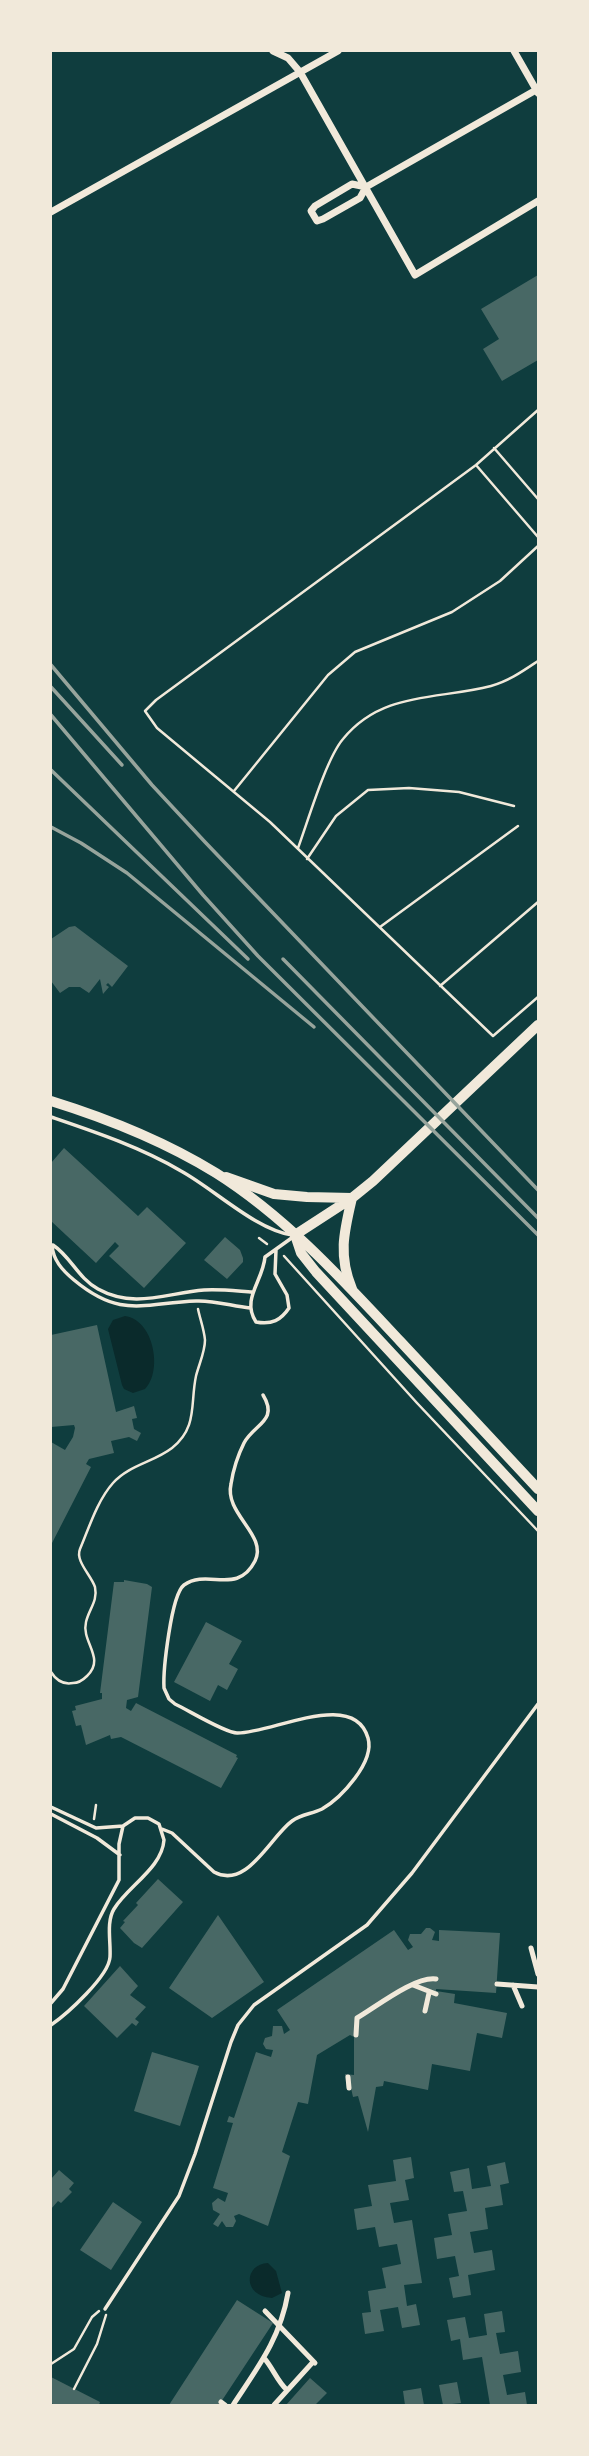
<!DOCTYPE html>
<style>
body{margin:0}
#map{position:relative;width:589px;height:2456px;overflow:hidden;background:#0f3d3e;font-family:Lora,serif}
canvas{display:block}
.frame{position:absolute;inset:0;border:52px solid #f1e9da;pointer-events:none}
</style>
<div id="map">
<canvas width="589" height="2456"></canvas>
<div class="frame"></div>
</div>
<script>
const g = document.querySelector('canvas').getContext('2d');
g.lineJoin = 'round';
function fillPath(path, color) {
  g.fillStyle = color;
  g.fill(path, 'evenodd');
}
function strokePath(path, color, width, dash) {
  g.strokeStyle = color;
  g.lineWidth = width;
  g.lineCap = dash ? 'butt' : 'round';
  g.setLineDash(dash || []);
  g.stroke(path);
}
fillPath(new Path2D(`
 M 125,1316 C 154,1320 163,1371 145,1389 L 133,1393 L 124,1389 L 122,1385 L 108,1329 L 113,1320 Z
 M 268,2263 L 276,2271 L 282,2293 L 272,2298 C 242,2296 244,2264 268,2263 Z`), '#0a2a2b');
fillPath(new Path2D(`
 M 538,275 L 538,360 L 502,381 L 483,349 L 499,339 L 481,309 Z
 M 75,926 L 128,966 L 112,987 L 108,983 L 106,985 L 109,987 L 103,994 L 100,979 L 89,993 L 80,987 L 69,987 L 60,993 L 51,981 L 51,939 L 69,927 Z
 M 64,1148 L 138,1216 L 147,1207 L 186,1243 L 144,1288 L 109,1256 L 119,1246 L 115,1242 L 96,1263 L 51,1221 L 51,1163 Z
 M 225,1237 L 240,1250 L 243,1258 L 243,1262 L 227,1279 L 204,1260 Z
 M 97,1325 L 116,1412 L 134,1406 L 137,1418 L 132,1419 L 134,1429 L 141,1433 L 137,1441 L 129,1437 L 111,1441 L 114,1453 L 89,1459 L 86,1464 L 91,1467 L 51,1545 L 51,1442 L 65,1450 L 73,1437 L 75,1428 L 74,1425 L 51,1427 L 51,1335 Z
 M 124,1580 L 147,1584 L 152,1587 L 138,1697 L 127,1700 L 126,1708 L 131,1711 L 136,1703 L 237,1755 L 236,1757 L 238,1758 L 221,1788 L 121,1737 L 111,1739 L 110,1735 L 86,1745 L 81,1725 L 76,1726 L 72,1711 L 76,1710 L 75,1706 L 102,1699 L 102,1693 L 100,1693 L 114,1582 L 124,1582 Z
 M 206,1622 L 242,1641 L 229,1664 L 238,1669 L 227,1690 L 218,1685 L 210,1701 L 174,1682 Z
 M 158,1879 L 183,1902 L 142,1948 L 134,1943 L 120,1928 L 125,1922 L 123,1921 L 138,1905 L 136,1903 Z
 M 218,1915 L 264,1982 L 212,2018 L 169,1988 Z
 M 426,1928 L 430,1928 L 435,1932 L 432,1940 L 439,1941 L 439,1930 L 500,1933 L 496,1993 L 436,1989 L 436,1991 L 455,1994 L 454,2003 L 507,2013 L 502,2038 L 477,2033 L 470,2071 L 432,2064 L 428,2090 L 384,2081 L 383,2086 L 376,2087 L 368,2132 L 358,2096 L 353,2097 L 351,2088 L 347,2088 L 345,2074 L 354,2075 L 354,2037 L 350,2035 L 317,2055 L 308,2104 L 298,2102 L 282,2152 L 290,2156 L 268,2226 L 239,2214 L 234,2216 L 236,2221 L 233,2227 L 226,2227 L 222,2221 L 218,2227 L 213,2224 L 220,2214 L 213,2210 L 212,2203 L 218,2198 L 225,2202 L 228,2193 L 213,2188 L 233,2123 L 227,2122 L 229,2116 L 234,2118 L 256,2052 L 271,2057 L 273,2050 L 266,2049 L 263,2044 L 265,2038 L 272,2036 L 273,2026 L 282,2026 L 284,2034 L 290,2030 L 277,2010 L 394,1930 L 408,1950 L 413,1947 L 408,1940 L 410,1934 L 421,1934 Z
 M 120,1966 L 138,1986 L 130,1995 L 146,2007 L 135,2019 L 139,2022 L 136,2026 L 132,2023 L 117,2038 L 84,2006 Z
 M 152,2052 L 199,2066 L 180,2126 L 134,2111 Z
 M 411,2157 L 414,2178 L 405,2180 L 409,2200 L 390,2203 L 394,2223 L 412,2220 L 422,2283 L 404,2285 L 407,2306 L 416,2304 L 420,2325 L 402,2328 L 398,2307 L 380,2310 L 384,2331 L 365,2334 L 362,2313 L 371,2312 L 368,2291 L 386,2288 L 382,2268 L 401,2264 L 397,2244 L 379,2247 L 375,2227 L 357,2230 L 354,2209 L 372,2206 L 368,2185 L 396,2181 L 393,2160 Z
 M 505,2162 L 509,2183 L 500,2185 L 503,2205 L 485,2208 L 488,2229 L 470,2232 L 474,2253 L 492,2250 L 495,2270 L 468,2275 L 471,2295 L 453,2298 L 449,2278 L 459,2276 L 455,2256 L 437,2259 L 434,2238 L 452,2235 L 448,2214 L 467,2211 L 463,2191 L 454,2192 L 450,2172 L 469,2168 L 472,2189 L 491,2186 L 487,2166 Z
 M 59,2170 L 74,2183 L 69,2189 L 72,2192 L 61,2203 L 58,2201 L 51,2209 L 51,2179 Z
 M 113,2202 L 142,2222 L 111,2270 L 80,2250 Z
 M 237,2300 L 273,2323 L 219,2405 L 169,2405 Z
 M 502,2311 L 505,2332 L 496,2333 L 500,2354 L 518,2351 L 521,2372 L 503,2375 L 507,2395 L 525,2392 L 527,2405 L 490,2405 L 482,2357 L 463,2360 L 460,2339 L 451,2341 L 447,2320 L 465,2317 L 469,2338 L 487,2335 L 484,2314 Z
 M 51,2377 L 100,2402 L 99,2405 L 55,2405 L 51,2403 Z
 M 310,2378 L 327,2393 L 315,2405 L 286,2405 Z
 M 457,2382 L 461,2403 L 443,2405 L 439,2385 Z
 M 421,2388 L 424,2405 L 405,2405 L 403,2391 Z`), '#486865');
strokePath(new Path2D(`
 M 538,410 L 476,465 L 156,700 L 145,711 L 157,728 L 270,822 L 493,1036 L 538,997
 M 494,448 L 538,499
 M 476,465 L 538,537
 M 234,791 L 328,675 L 355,652 L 452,612 L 500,581 L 538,546
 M 298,848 C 308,821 326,759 343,739 C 382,691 437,700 491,686 C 509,681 523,671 538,661
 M 307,859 L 336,816 L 368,790 L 409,788 L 459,792 L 514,806
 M 380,927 L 518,826
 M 440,986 L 538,902
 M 259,1238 L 267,1244
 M 284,1256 L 417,1403 L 538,1531
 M 51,1672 C 56,1680 63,1685 73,1683 C 78,1683 83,1680 87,1676 C 106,1658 81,1642 86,1622 C 89,1609 98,1601 95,1587 C 91,1575 75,1561 80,1549 C 89,1528 97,1501 113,1483 C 129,1465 154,1462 172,1448 C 198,1427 190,1404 196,1376 C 199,1364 205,1352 205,1340 C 204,1329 200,1319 198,1309
 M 94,1819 L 96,1805
 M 51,2364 L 74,2349 L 92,2317 L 99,2311
 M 74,2389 L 97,2344 L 106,2315`), '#f1e9da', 2.5);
strokePath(new Path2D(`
 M 51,1117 C 95,1132 140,1147 181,1171 C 214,1189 256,1230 292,1235
 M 52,1245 C 53,1260 62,1270 74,1280 C 121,1319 143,1303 196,1301 C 213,1300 232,1306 250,1308
 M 53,1245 C 71,1257 78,1278 98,1289 C 134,1309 167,1293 204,1290 C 220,1289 237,1291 253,1292
 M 276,1250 L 275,1274 L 287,1295 L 289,1308 C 281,1320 272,1325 256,1322 C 241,1299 263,1281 265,1257 L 293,1237
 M 51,1807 L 96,1828 L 123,1826 L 135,1818 L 148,1818 L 159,1824 L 164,1840 C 162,1868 128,1886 114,1909 C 106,1922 111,1942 110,1957 C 109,1976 67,2014 51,2025
 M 51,1814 L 97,1838 L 120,1855
 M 162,1829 L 172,1833 L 214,1872 C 247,1890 270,1837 292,1821 C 301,1814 312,1814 322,1809 C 341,1798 375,1762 368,1738 C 354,1688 271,1734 237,1733 C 225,1733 188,1710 175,1704 L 169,1699 L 164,1688 C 163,1671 171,1595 184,1585 C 208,1568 237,1596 255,1561 C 268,1535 224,1514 231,1484 C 233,1471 238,1455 244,1443 C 254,1424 279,1421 263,1395
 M 51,2003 L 63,1989 L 119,1880 L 119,1844 L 123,1826
 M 105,2309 L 179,2196 L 195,2154 L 231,2042 L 238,2025 L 254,2005 L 367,1925 L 412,1873 L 538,1704`), '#f1e9da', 3.5);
strokePath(new Path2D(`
 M 531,1948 L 538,1974
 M 497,1984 L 538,1987
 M 413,1985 L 436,1994
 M 513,1985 L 522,2006
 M 425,2011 L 429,1993
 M 356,2035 L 357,2018 C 376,2007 415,1976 436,1979
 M 348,2077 L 349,2088
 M 265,2311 L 315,2363
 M 264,2358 C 273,2368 277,2381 287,2390
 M 221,2402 L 225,2405
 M 233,2405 C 258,2367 280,2339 288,2293
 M 274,2405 L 313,2362`), '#f1e9da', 5);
strokePath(new Path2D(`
 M 273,51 L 288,58 L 300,72 L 415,275 L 538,201
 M 514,51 L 538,93
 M 366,187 L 352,184 L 315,206 L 311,211 L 317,221 L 323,219 L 360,198 L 366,187 L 536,90
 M 51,212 L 338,51`), '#f1e9da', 7);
strokePath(new Path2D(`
 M 226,1177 L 274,1194 L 307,1197 L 352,1198
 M 352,1198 C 344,1232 338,1255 352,1289
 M 295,1235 L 352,1198 L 373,1181 L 538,1025`), '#f1e9da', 10);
strokePath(new Path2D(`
 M 51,1101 C 109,1119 164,1141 216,1173 C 286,1217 344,1281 400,1341 C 446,1390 492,1439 538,1489
 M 296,1238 L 301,1253 L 316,1272 L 538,1511`), '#f1e9da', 10);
strokePath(new Path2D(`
 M 51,665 L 152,785 L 205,842 L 538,1190
 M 51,687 L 122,765
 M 51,715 L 203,895 L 258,956 L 538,1235
 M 51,770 L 248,959
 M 51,827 L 81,843 L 127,873 L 314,1027
 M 283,959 L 538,1218`), '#97a49c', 3.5);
</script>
